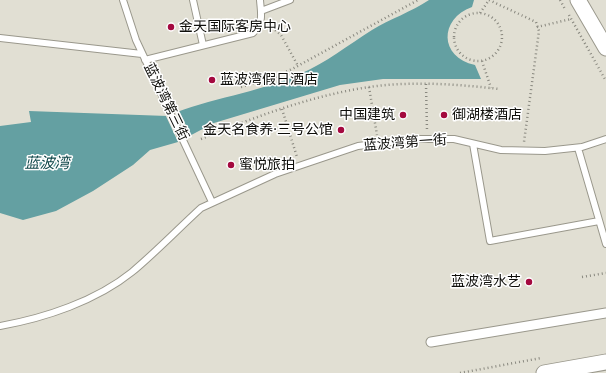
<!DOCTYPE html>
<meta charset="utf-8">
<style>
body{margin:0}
canvas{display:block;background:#e1dfd3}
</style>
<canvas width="606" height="373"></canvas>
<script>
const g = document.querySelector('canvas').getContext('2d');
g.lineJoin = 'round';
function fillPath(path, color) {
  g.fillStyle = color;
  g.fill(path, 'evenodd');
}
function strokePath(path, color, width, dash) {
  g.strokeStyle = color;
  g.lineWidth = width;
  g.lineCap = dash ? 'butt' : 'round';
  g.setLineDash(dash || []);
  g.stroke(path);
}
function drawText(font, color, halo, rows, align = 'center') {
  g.font = font + ' "Open Sans","Noto Sans SC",sans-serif';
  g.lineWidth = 3;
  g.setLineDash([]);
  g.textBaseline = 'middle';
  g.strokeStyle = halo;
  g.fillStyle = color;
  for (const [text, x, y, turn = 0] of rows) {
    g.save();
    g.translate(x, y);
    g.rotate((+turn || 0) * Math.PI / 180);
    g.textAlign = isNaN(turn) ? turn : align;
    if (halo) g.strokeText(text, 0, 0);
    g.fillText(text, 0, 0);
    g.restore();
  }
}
fillPath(new Path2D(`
 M 429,0 L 474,0 L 472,7 C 439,19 439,57 475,65 L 481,79 L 383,79 L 340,85 L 214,123 L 178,142 L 150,150 L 133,165 L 93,191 L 56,211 L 23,220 L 0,213 L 0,126 L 31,122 L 29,111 L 167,116 C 210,98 257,93 300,74 C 326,63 348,45 372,30 C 390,19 411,12 429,0 Z`), '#64a0a2');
fillPath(new Path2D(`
 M 178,109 L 192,138 L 179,144 L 165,114 Z`), '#e1dfd3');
const service = new Path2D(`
 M 123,0 L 136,40 L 212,202
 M 193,0 L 203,45
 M 261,11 L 290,0
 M 0,38 L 142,54
 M 145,60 L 253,33 C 264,22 261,14 260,0
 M 473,144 L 490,241 L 599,221
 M 578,148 L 606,244
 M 0,326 C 45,318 96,301 132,272 C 156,252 178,229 201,208 L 275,174 L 358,146 L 416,139 L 454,139 L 501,150 L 545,151 L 582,147 L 606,139`);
const pedestrian = new Path2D(`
 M 431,342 L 606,313`);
const tertiary = new Path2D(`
 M 578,0 L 606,48
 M 544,373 L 606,362`);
strokePath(service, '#9a988c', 8);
strokePath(pedestrian, '#9a988c', 11);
strokePath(tertiary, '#9a988c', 17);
strokePath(new Path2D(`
 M 489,0 L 536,22 L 539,31 L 524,142
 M 560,0 L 565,9
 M 480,13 L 489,0
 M454 37a24 24 0 1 1 48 0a24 24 0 1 1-48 0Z
 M 569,15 L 606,81
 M 269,25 L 281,35 L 298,66
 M 537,27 L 571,19
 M 482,61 L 491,88
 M 426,84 L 427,131
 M 241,87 L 273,78 L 294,68 L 418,0
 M 369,87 L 377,135
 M 282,109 L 297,157
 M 201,139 C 255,117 310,96 369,87 C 412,81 456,84 499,89
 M 582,277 L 606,273
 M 460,373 L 541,358`), '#89887f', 2.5, [1, 3]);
strokePath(service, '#fff', 6);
strokePath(pedestrian, '#fff', 9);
strokePath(tertiary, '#fff', 15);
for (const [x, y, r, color] of [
 [171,27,4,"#a4093f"],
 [212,80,4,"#a4093f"],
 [403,115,4,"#a4093f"],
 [444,115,4,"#a4093f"],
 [341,130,4,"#a4093f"],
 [231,165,4,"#a4093f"],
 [529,282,4,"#a4093f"]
]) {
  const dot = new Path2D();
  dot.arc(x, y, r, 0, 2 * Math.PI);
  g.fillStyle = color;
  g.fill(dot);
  strokePath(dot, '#fff', 1.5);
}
drawText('14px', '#0e0e0a', '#fff', [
 ["金天国际客房中心",179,27],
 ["蓝波湾假日酒店",220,80],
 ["中国建筑",395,115,"right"],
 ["御湖楼酒店",452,115],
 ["金天名食养·三号公馆",333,130,"right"],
 ["蜜悦旅拍",239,165],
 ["蓝波湾水艺",521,282,"right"]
], 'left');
drawText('14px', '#0e0e0a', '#fff', [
 ["蓝波湾第三街",166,102,64],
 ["蓝波湾第一街",405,143,-4]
]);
drawText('italic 15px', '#0e4648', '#fff', [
 ["蓝波湾",47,164]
]);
</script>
